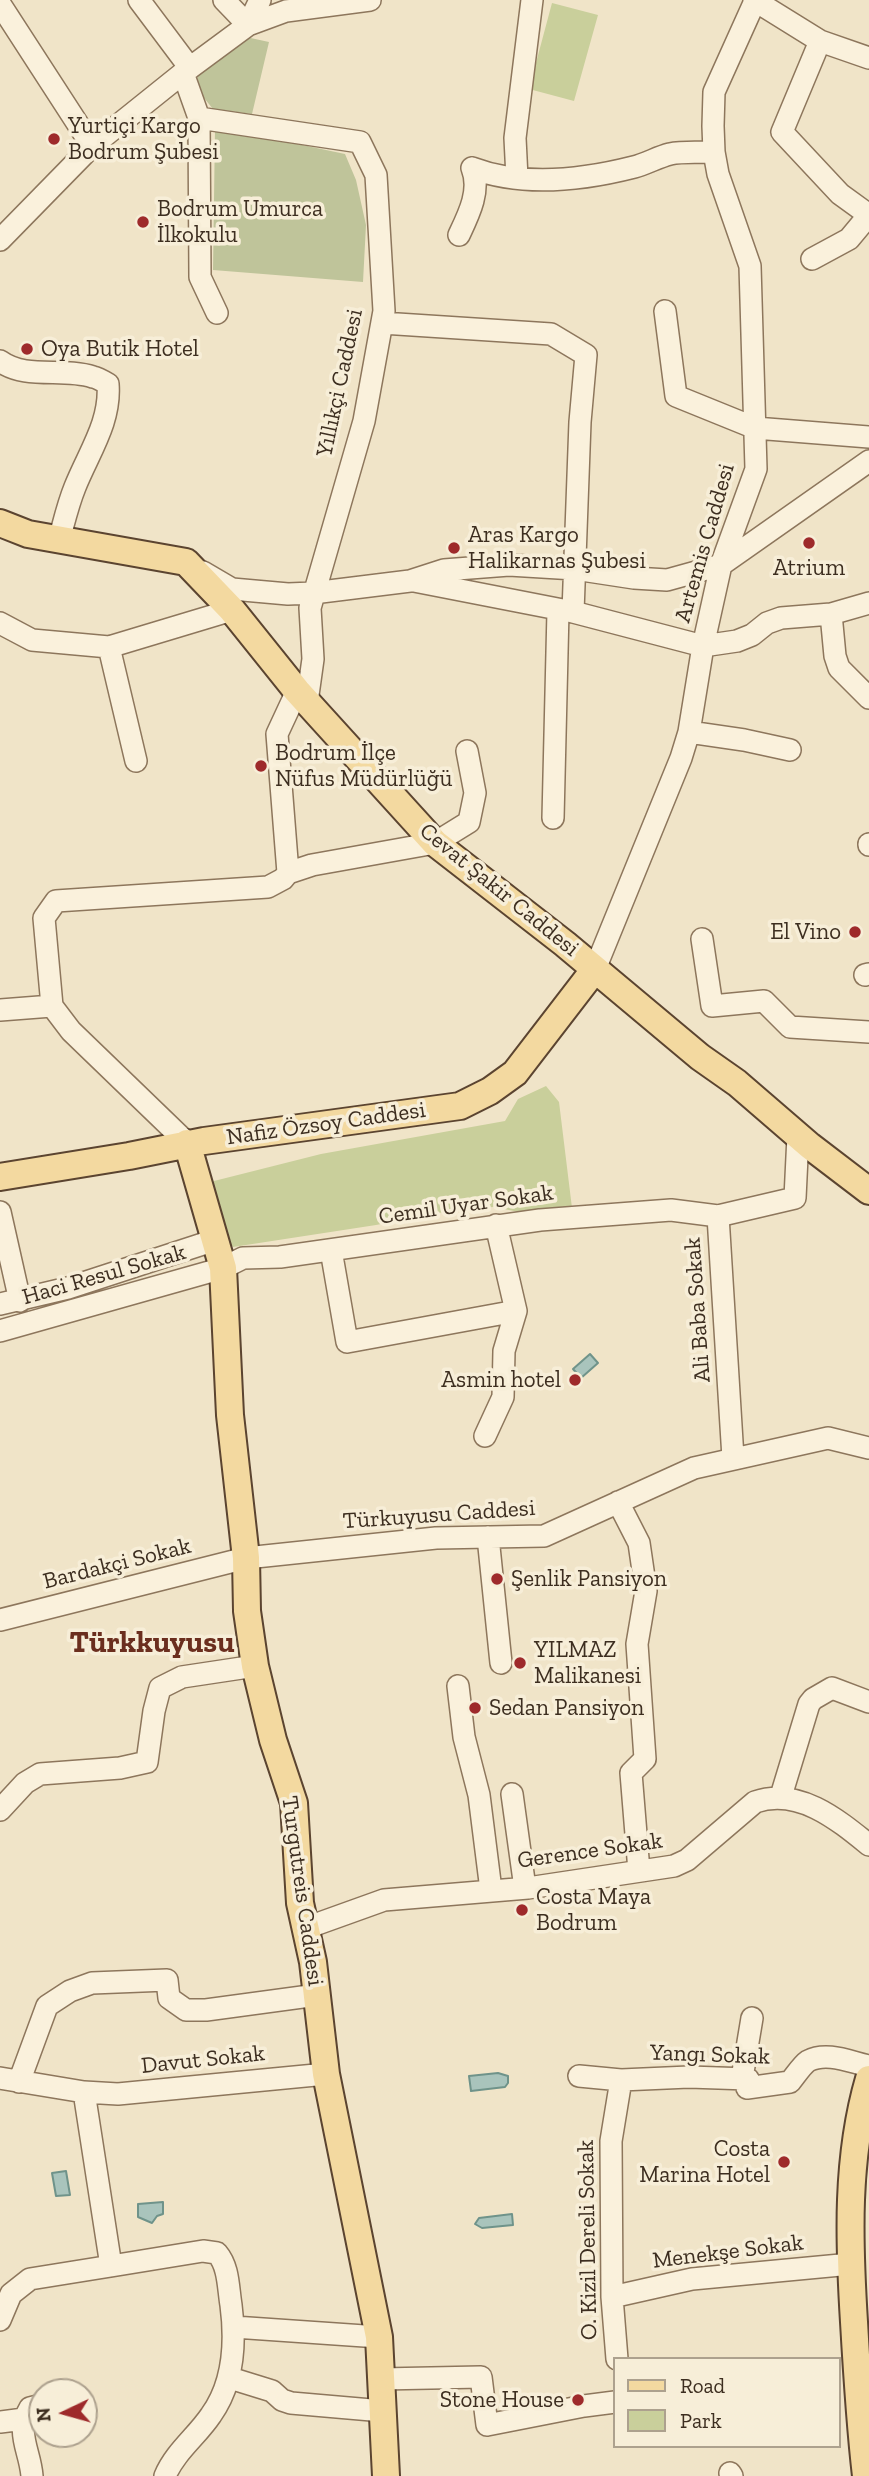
<!DOCTYPE html>
<meta charset="utf-8">
<style>
body{margin:0}
#map{position:relative;width:869px;height:2476px;overflow:hidden;background:#f0e4c8;font-family:"Zilla Slab",serif}
canvas{display:block}
.legend{position:absolute;left:613px;top:2357px;width:228px;height:91px;box-sizing:border-box;background:#f7eed8;border:2px solid #ada18e;margin:0;padding:9px 12px;list-style:none;font-size:21px;color:#3d2e20}
.legend li{display:flex;align-items:center;gap:14px;height:35px}
.legend b{width:35px;border:2px solid #ada18e}
.north{position:absolute;left:28px;top:2378px;width:70px;height:70px;box-sizing:border-box;background:#f7eed8;border:2px solid #ada18e;border-radius:50%;rotate:265deg;font-size:19px;font-weight:700;line-height:28px;text-align:center;color:#3d2e20}
.north::after{content:'';display:block;margin:auto;width:24px;height:32px;background:#9e2a2b;clip-path:polygon(50% 0,100% 100%,50% 72%,0 100%)}
</style>
<div id="map">
<canvas width="869" height="2476"></canvas>
<ul class="legend">
<li><b style="height:9px;background:#f3d9a0"></b>Road</li>
<li><b style="height:19px;background:#c9cf9b"></b>Park</li>
</ul>
<div class="north">N</div>
</div>
<script>
const g = document.querySelector('canvas').getContext('2d');
g.lineJoin = 'round';
function fillPath(path, color) {
  g.fillStyle = color;
  g.fill(path, 'evenodd');
}
function strokePath(path, color, width, dash) {
  g.strokeStyle = color;
  g.lineWidth = width;
  g.lineCap = dash ? 'butt' : 'round';
  g.setLineDash(dash || []);
  g.stroke(path);
}
function drawText(font, color, halo, rows, align = 'center') {
  g.font = font + ' "Zilla Slab",serif';
  g.lineWidth = 7;
  g.setLineDash([]);
  g.textBaseline = 'middle';
  g.strokeStyle = halo;
  g.fillStyle = color;
  for (const [text, x, y, turn = 0] of rows) {
    g.save();
    g.translate(x, y);
    g.rotate((+turn || 0) * Math.PI / 180);
    g.textAlign = isNaN(turn) ? turn : align;
    if (halo) g.strokeText(text, 0, 0);
    g.fillText(text, 0, 0);
    g.restore();
  }
}
fillPath(new Path2D(`
 M 552,3 L 598,15 L 574,101 L 529,89 Z
 M 546,1086 L 559,1102 L 572,1208 L 524,1213 L 494,1207 L 465,1208 L 376,1225 L 233,1247 L 224,1236 L 209,1189 L 214,1181 L 321,1154 L 505,1121 L 518,1099 Z`), '#c9cf9b');
fillPath(new Path2D(`
 M 246,37 L 269,42 L 252,114 L 213,109 L 196,88 L 198,72 Z
 M 215,129 L 231,130 L 345,154 L 356,180 L 366,225 L 363,282 L 213,270 Z`), '#bfc49a');
const water = new Path2D(`
 M 590,1354 L 598,1363 L 581,1378 L 573,1369 Z
 M 498,2073 L 508,2076 L 508,2083 L 505,2087 L 471,2091 L 469,2076 Z
 M 66,2171 L 70,2195 L 56,2196 L 52,2173 Z
 M 163,2202 L 163,2214 L 157,2216 L 152,2223 L 138,2217 L 138,2204 Z
 M 512,2214 L 513,2225 L 482,2228 L 475,2224 L 479,2218 Z`);
fillPath(water, '#a9c4bc');
strokePath(water, '#6f938a', 2);
const minor = new Path2D(`
 M 139,0 L 190,68
 M 224,0 L 248,25 L 260,0
 M 754,0 L 820,41 L 869,58
 M 0,4 L 92,146
 M 820,41 L 782,132 L 840,194 L 869,215
 M 183,73 L 199,118 L 360,142 L 376,175 L 384,311 L 364,421 L 310,608 L 313,659 L 307,702
 M 199,118 L 200,277 L 217,313
 M 472,168 C 522,187 583,180 634,167 C 646,164 658,157 670,154 C 684,151 700,153 714,152
 M 517,178 L 515,138 L 532,0
 M 459,235 C 469,214 481,190 472,168
 M 0,240 L 92,146 L 183,73 L 248,25 L 286,11 L 370,0
 M 812,259 L 849,239 L 869,215
 M 665,311 L 676,396 L 755,428 L 869,437
 M 382,323 L 551,334 L 586,355 L 580,422 L 573,612
 M 0,361 C 26,380 63,367 93,377 C 98,378 103,381 108,384 C 111,422 89,452 75,487 C 68,504 64,522 59,540
 M 203,572 L 232,589 L 288,594 L 313,593 L 410,581 L 444,570 L 509,565 L 575,569 L 634,578 L 667,580 L 721,565 L 869,461
 M 414,581 L 573,612 L 703,646 L 737,641 L 752,635 L 767,623 L 781,618 L 831,614 L 869,603
 M 831,614 L 835,656 L 839,668 L 869,698
 M 0,623 L 32,640 L 109,647 L 232,610
 M 109,647 L 136,761
 M 689,732 L 744,740 L 790,750
 M 553,818 L 558,611
 M 869,845 L 869,844
 M 288,873 L 277,734 L 297,691
 M 702,939 L 712,1006 L 764,1001 L 790,1027 L 869,1032
 M 595,969 L 681,758 L 689,732 L 703,646 L 721,565 L 756,469 L 750,266 L 718,174 L 714,152 L 713,126 L 714,92 L 755,1
 M 865,975 L 869,974
 M 0,1010 L 52,1006
 M 187,1143 L 71,1031 L 52,1006 L 44,918 L 56,901 L 268,887 L 283,879 L 288,873 L 312,865 L 435,843 L 469,822 L 475,793 L 467,751
 M 0,1212 L 20,1301
 M 331,1250 L 347,1342 L 516,1311
 M 0,1304 L 68,1288 L 215,1240
 M 0,1331 L 223,1268 L 243,1258 L 280,1257 L 540,1220 L 671,1210 L 718,1216
 M 485,1436 L 503,1397 L 504,1351 L 516,1311 L 496,1225
 M 733,1458 L 718,1216 L 795,1198 L 798,1136
 M 618,1502 L 639,1543 L 646,1591 L 637,1644 L 645,1759 L 631,1773 L 639,1871
 M 488,1537 L 501,1663
 M 0,1620 L 246,1558 L 436,1538 L 544,1536 L 694,1468 L 828,1438 L 869,1448
 M 458,1686 L 464,1737 L 479,1795 L 491,1890
 M 512,1794 L 525,1888
 M 781,1796 L 809,1704 L 813,1699 L 832,1688 L 869,1702
 M 0,1810 L 25,1783 L 40,1774 L 120,1768 L 147,1762 L 154,1711 L 160,1688 L 182,1677 L 255,1666
 M 306,1928 L 384,1900 L 528,1888 L 674,1866 L 687,1860 L 755,1802 C 798,1787 837,1819 869,1845
 M 579,2076 L 621,2080 L 611,2141 L 612,2297 L 617,2359
 M 0,2078 L 84,2092 L 111,2266 L 30,2279 L 11,2294 L 0,2320
 M 742,2078 L 752,2018
 M 621,2080 L 689,2077 L 748,2079 L 747,2088 L 790,2082 C 795,2076 802,2065 808,2061 C 827,2051 850,2062 869,2066
 M 19,2082 L 47,2006 L 70,1991 L 92,1983 L 167,1980 L 169,1998 L 186,2010 L 206,2010 L 317,1995
 M 84,2092 L 118,2094 L 326,2074
 M 111,2266 L 203,2251 L 217,2253 C 229,2267 228,2287 231,2305 C 236,2343 234,2383 211,2415 C 197,2436 175,2452 165,2476
 M 612,2297 L 692,2279 L 851,2264
 M 234,2327 L 379,2337
 M 230,2378 L 272,2391 L 282,2400 L 291,2403 L 383,2411
 M 381,2379 L 481,2377 L 487,2425 L 584,2406 L 615,2402
 M 0,2422 L 24,2419
 M 730,2473 L 732,2476
 M 32,2476 C 30,2450 15,2433 30,2408 L 42,2405`);
const major = new Path2D(`
 M 0,523 L 28,534 L 186,562 L 232,610 L 297,691 L 435,843 L 565,944 L 700,1057 L 737,1083 L 810,1146 L 869,1191
 M 187,1143 L 223,1268 L 230,1415 L 246,1558 L 247,1611 L 255,1666 L 273,1740 L 294,1803 L 300,1903 L 313,1962 L 326,2074 L 379,2337 L 386,2476
 M 0,1177 L 129,1156 L 204,1141 L 460,1106 L 490,1091 L 515,1073 L 595,969
 M 866,2476 C 860,2425 857,2374 854,2322 C 849,2241 846,2158 869,2079`);
strokePath(minor, '#8d765c', 24);
strokePath(major, '#5b4430', 30);
strokePath(minor, '#faf1dc', 21);
strokePath(major, '#f3d9a0', 26);
for (const [x, y, r, color] of [
 [54,139,7,"#9e2a2b"],
 [143,222,7,"#9e2a2b"],
 [27,349,7,"#9e2a2b"],
 [809,543,7,"#9e2a2b"],
 [454,548,7,"#9e2a2b"],
 [261,766,7,"#9e2a2b"],
 [855,932,7,"#9e2a2b"],
 [575,1380,7,"#9e2a2b"],
 [497,1579,7,"#9e2a2b"],
 [520,1663,7,"#9e2a2b"],
 [475,1708,7,"#9e2a2b"],
 [522,1910,7,"#9e2a2b"],
 [784,2162,7,"#9e2a2b"],
 [578,2400,7,"#9e2a2b"]
]) {
  const dot = new Path2D();
  dot.arc(x, y, r, 0, 2 * Math.PI);
  g.fillStyle = color;
  g.fill(dot);
  strokePath(dot, '#f7eed8', 2.5);
}
drawText('23px', '#3d2e20', '#f7eed8', [
 ["Yurtiçi Kargo",68,126],
 ["Bodrum Şubesi",68,152],
 ["Bodrum Umurca",157,209],
 ["İlkokulu",157,235],
 ["Oya Butik Hotel",41,349],
 ["Aras Kargo",468,535],
 ["Halikarnas Şubesi",468,561],
 ["Atrium",809,568,"center"],
 ["Bodrum İlçe",275,753],
 ["Nüfus Müdürlüğü",275,779],
 ["El Vino",841,932,"right"],
 ["Asmin hotel",561,1380,"right"],
 ["Şenlik Pansiyon",511,1579],
 ["YILMAZ",534,1650],
 ["Malikanesi",534,1676],
 ["Sedan Pansiyon",489,1708],
 ["Costa Maya",536,1897],
 ["Bodrum",536,1923],
 ["Costa",770,2149,"right"],
 ["Marina Hotel",770,2175,"right"],
 ["Stone House",564,2400,"right"]
], 'left');
drawText('23px', '#3d2e20', '#f7eed8', [
 ["Yıllıkçi Caddesi",340,383,-78],
 ["Artemis Caddesi",705,543,-74],
 ["Cevat Şakir Caddesi",499,890,39],
 ["Nafiz Özsoy Caddesi",326,1124,-8],
 ["Cemil Uyar Sokak",466,1205,-8],
 ["Haci Resul Sokak",104,1275,-16],
 ["Ali Baba Sokak",698,1310,-94],
 ["Türkuyusu Caddesi",439,1515,-4],
 ["Bardakçi Sokak",117,1564,-14],
 ["Gerence Sokak",590,1851,-8],
 ["Turgutreis Caddesi",302,1891,82],
 ["Yangı Sokak",710,2055,2],
 ["Davut Sokak",203,2060,-6],
 ["O. Kizil Dereli Sokak",588,2240,-91],
 ["Menekşe Sokak",728,2252,-7]
]);
drawText('bold 30px', '#6b2e1e', '#f7eed8', [
 ["Türkkuyusu",152,1643]
]);
</script>
